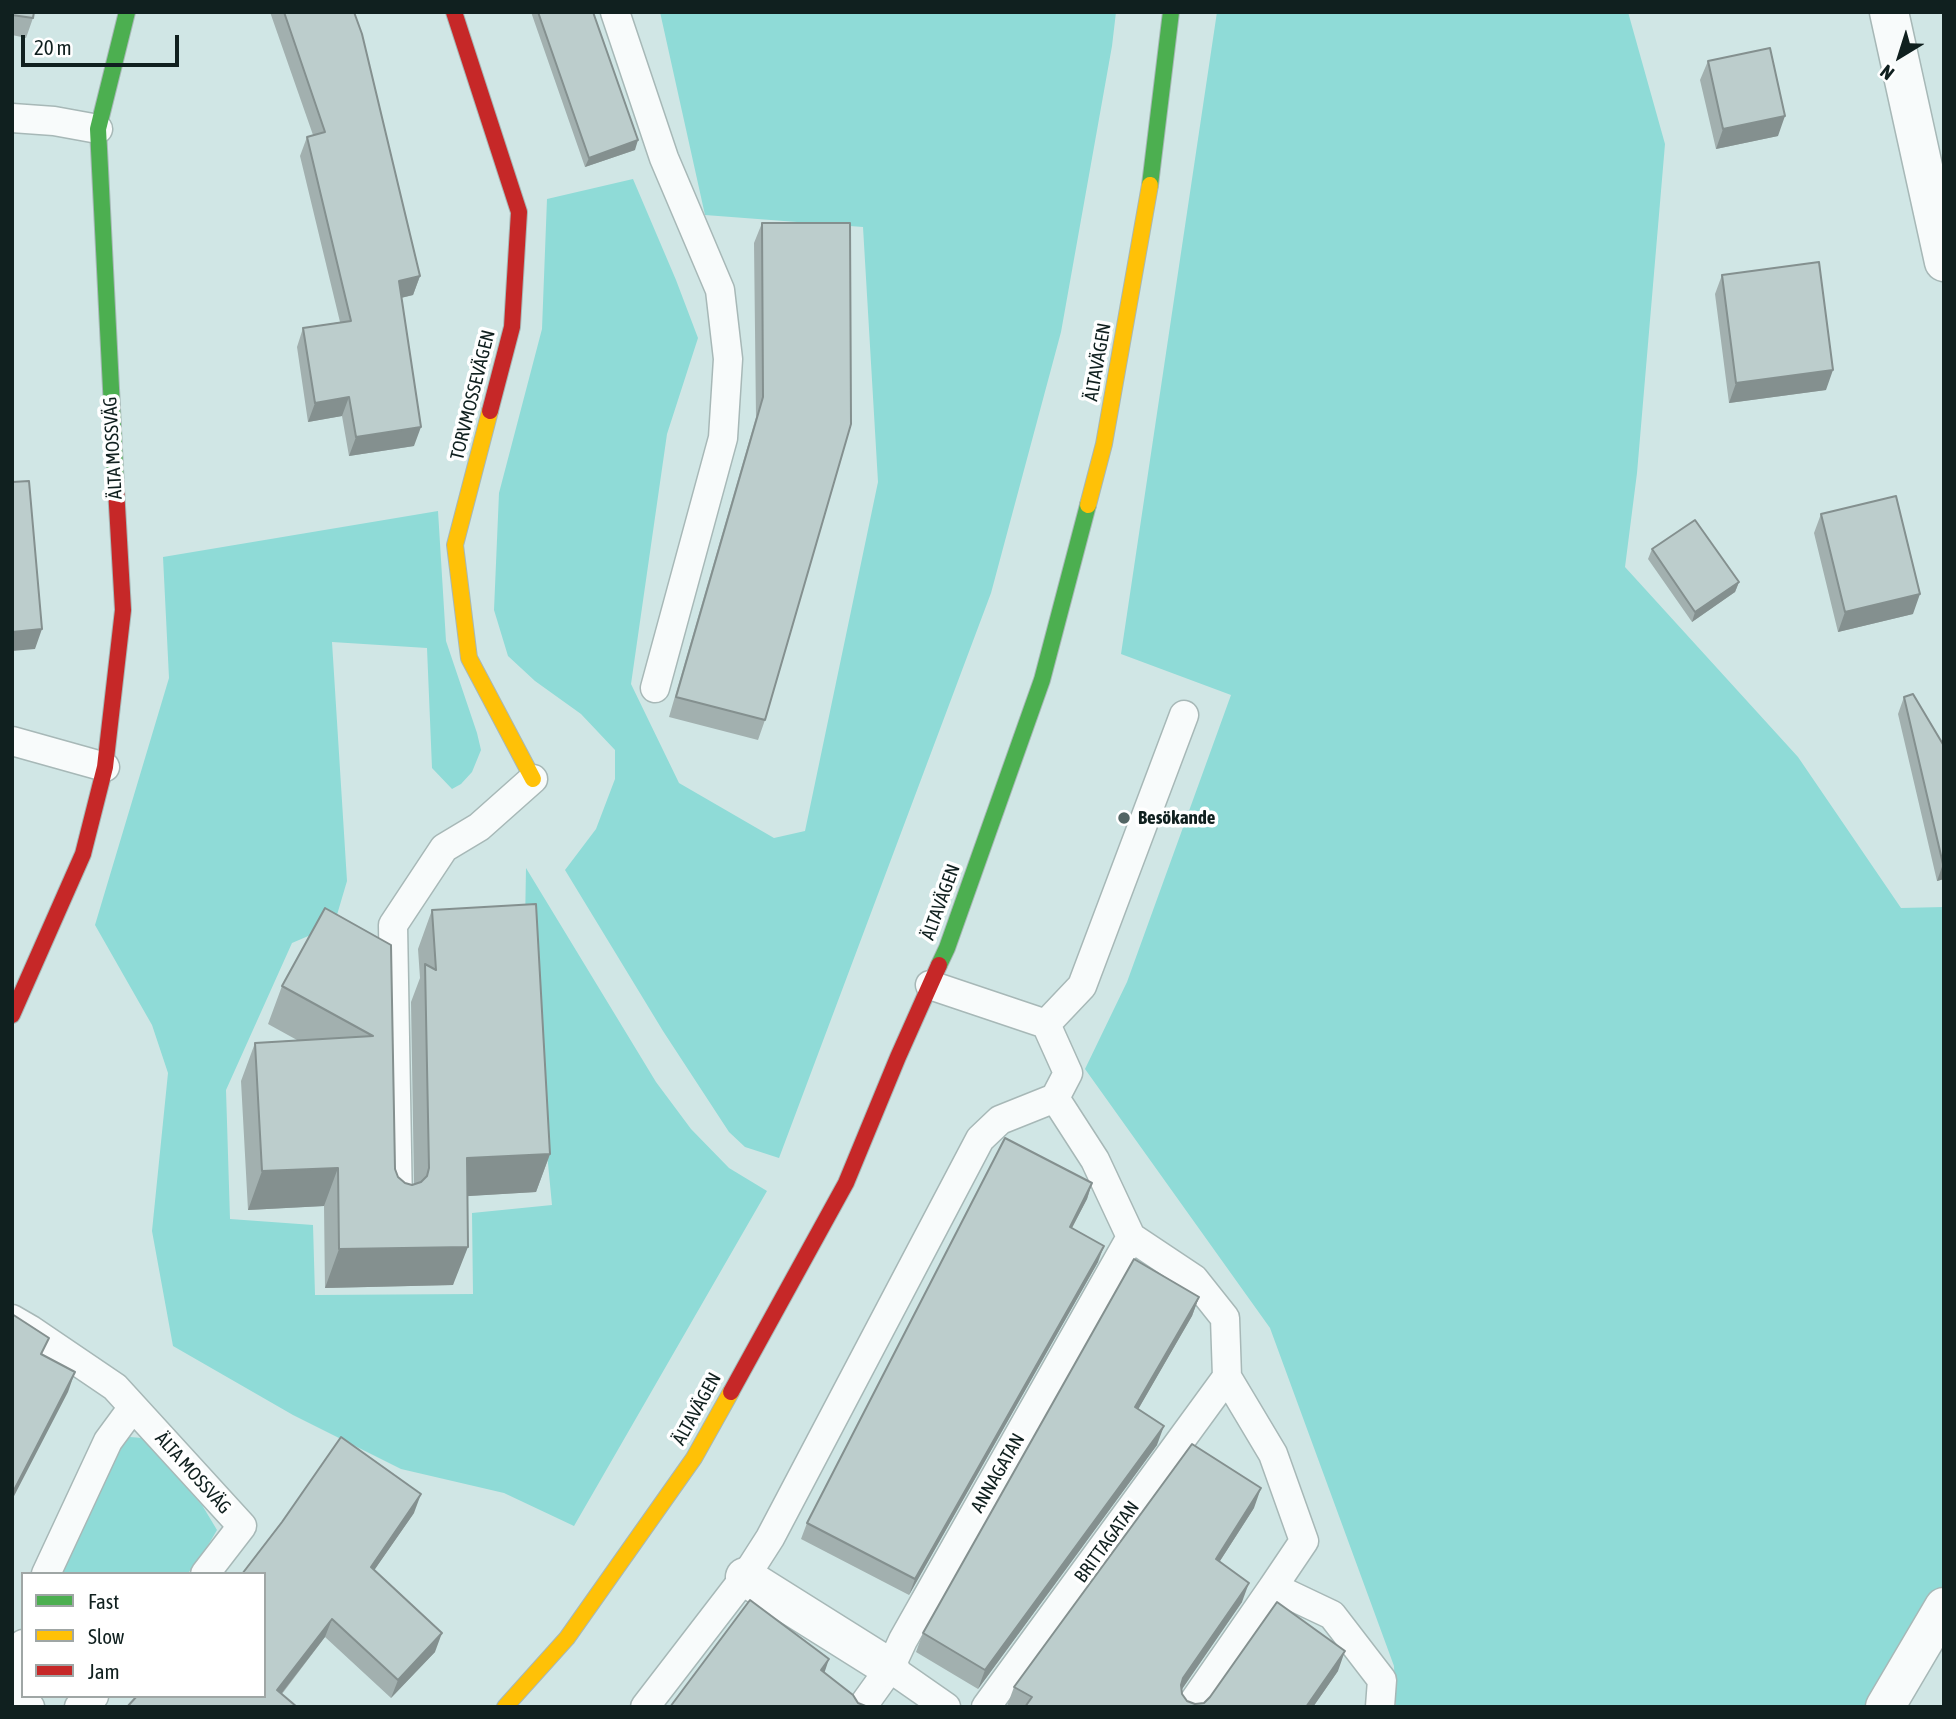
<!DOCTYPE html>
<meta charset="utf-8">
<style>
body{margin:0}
#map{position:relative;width:1956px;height:1719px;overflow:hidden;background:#d0e6e5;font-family:"Asap Condensed",sans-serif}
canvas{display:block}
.frame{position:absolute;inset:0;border:14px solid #10201f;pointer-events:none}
.legend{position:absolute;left:21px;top:1572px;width:245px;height:126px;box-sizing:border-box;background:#fff;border:2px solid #9fa6a5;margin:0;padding:9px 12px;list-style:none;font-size:21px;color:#10201f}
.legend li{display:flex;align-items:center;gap:14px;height:35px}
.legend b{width:35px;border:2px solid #9fa6a5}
.north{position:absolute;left:1865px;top:21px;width:70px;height:70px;-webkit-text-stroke:5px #fff;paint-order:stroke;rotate:218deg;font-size:19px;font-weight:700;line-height:28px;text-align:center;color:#10201f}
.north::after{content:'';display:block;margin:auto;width:24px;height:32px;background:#10201f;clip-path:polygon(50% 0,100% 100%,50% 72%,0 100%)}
.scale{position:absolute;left:21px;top:35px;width:158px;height:32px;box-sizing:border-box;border:4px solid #10201f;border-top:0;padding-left:9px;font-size:21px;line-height:24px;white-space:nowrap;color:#10201f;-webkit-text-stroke:5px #fff;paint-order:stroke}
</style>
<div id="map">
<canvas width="1956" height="1719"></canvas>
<div class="frame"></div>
<ul class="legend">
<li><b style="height:9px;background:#4caf50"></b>Fast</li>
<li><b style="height:9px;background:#ffc107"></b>Slow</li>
<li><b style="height:9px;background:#c62828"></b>Jam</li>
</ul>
<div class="north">N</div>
<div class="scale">20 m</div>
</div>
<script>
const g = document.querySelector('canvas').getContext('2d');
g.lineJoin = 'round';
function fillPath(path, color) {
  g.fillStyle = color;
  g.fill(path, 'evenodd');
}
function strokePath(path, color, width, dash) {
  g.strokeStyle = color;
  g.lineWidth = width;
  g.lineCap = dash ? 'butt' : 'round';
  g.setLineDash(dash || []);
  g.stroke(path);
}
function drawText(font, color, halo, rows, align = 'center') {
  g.font = font + ' "Asap Condensed",sans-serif';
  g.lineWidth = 7;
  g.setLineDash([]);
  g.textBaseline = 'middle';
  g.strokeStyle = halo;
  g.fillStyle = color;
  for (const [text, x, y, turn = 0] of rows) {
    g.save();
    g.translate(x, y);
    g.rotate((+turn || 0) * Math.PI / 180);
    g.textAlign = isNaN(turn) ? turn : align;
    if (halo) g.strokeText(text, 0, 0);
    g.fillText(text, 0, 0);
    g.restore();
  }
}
fillPath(new Path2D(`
 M 660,12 L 1116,12 L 1112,46 L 1061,332 L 991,593 L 779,1158 L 745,1147 L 729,1132 L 663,1031 L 565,870 L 596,829 L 615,779 L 615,750 L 581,714 L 535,681 L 508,656 L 494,610 L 499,493 L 542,329 L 547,199 L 633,179 L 676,280 L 698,338 L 667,434 L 631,684 L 679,783 L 774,838 L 805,831 L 878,482 L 863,227 L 705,215 Z
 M 1217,12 L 1628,12 L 1665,144 L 1637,473 L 1625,567 L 1798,757 L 1901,908 L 1944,907 L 1944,1597 L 1878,1707 L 1396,1707 L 1394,1666 L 1270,1328 L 1085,1069 L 1127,982 L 1231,695 L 1121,654 Z
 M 438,511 L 446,641 L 477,733 L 481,750 L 472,772 L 461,784 L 452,789 L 432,768 L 427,648 L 332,642 L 347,881 L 334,925 L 292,943 L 226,1090 L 230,1219 L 313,1225 L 315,1295 L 473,1294 L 472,1213 L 552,1205 L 525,925 L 526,868 L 656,1082 L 691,1129 L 729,1168 L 767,1191 L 574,1526 L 504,1493 L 401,1469 L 293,1415 L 173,1346 L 152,1231 L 168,1073 L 152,1025 L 95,925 L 169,678 L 163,557 Z
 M 130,1437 L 142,1438 L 202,1505 L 217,1530 L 200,1559 L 187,1574 L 62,1574 L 118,1444 Z`), '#8fdbd7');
const lane = new Path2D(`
 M 615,12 L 664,158 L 720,290 L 728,359 L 723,438 L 655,688
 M 12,118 L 54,121 L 98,129
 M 12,741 L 105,767
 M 1046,1024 L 1082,986 L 1184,715
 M 1055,1098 L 1095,1160 L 1131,1237 L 1194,1279 L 1225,1318 L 1227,1377 L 1273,1454 L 1304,1541 L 1273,1587 L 1332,1615 L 1382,1680 L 1380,1707
 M 398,1207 L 393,925 L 444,848 L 479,827 L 533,779
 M 12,1319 L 31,1330 L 115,1387 L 242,1526 L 205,1574
 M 46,1574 L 108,1441 L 133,1407
 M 23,1644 L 14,1679 L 24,1704 L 30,1707
 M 890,1668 L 946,1707
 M 79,1707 L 94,1696
 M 645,1707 L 745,1577 L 770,1538 L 980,1139 L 1000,1120 L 1055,1098 L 1068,1073 L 1046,1024 L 930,985
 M 862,1707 L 890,1668 L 903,1640 L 1131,1237
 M 986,1707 L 1227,1377
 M 1190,1707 L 1273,1587`);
const street = new Path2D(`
 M 1889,12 L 1944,262
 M 745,1577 L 890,1668
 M 1885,1707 L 1944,1607`);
const fast = new Path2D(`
 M 1150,185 L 1171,12
 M 116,488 L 98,129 L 127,12
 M 939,965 L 947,948 L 1042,680 L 1088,505`);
const slow = new Path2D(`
 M 490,411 L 455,545 L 469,658 L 533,779
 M 1088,505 L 1104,444 L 1150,185
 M 505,1707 L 567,1638 L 694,1458 L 731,1392`);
const jam = new Path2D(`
 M 454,12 L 519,212 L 512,327 L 490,411
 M 12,1015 L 83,854 L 105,767 L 123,610 L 116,488
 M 731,1392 L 846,1183 L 898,1057 L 939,965`);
strokePath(lane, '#a7b8b7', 31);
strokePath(street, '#a7b8b7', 41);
strokePath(fast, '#a7b8b7', 18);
strokePath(slow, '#a7b8b7', 18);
strokePath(jam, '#a7b8b7', 18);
strokePath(lane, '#f8fbfb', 28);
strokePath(street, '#f8fbfb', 38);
strokePath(fast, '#4caf50', 16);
strokePath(slow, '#ffc107', 16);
strokePath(jam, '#c62828', 16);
fillPath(new Path2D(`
 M 12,12 L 33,18 L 26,38 L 12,35 Z
 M 270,12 L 354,12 L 420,276 L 413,295 L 401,298 L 414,446 L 349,456 L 342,416 L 308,422 L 297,347 L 303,328 L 340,322 L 300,156 L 307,137 L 313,135 Z
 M 531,12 L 593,12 L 635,150 L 585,167 Z
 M 1708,61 L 1778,136 L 1716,149 L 1700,80 Z
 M 762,223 L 765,720 L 758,740 L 669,717 L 756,417 L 754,243 Z
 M 1722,275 L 1826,390 L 1729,403 L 1715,294 Z
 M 1821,514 L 1913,614 L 1838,632 L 1814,533 Z
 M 1652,549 L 1739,582 L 1735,592 L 1692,622 L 1648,559 Z
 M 1904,697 L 1944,746 L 1944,879 L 1937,881 L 1898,714 Z
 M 432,910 L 550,1154 L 536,1192 L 467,1196 L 453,1285 L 325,1288 L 324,1206 L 248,1210 L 241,1081 L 255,1043 L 297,1040 L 268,1024 L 282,986 L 391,945 L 395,1169 L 398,1177 L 405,1183 L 412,1185 L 414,1184 L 411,1002 L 420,978 L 418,949 Z
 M 1092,1183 L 1087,1199 L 1072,1228 L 1098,1262 L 909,1595 L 801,1539 L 807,1523 Z
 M 1199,1297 L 1192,1316 L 1138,1409 L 1157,1445 L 978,1689 L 916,1652 L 923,1633 Z
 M 1254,1508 L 1220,1561 L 1242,1602 L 1181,1690 L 1182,1694 L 1187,1701 L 1195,1704 L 1204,1703 L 1338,1671 L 1313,1707 L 1007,1706 L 1014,1687 Z
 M 414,1513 L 374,1570 L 435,1652 L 391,1698 L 325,1637 L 282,1694 L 127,1707 Z`), '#a2b0af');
fillPath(new Path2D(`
 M 1785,116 L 1778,136 L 1716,149 L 1723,129 Z
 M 638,140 L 635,150 L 585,167 L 589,158 Z
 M 420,276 L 413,295 L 392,300 L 399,281 Z
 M 1833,370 L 1826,390 L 1729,403 L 1736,383 Z
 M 349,397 L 342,416 L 308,422 L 315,403 Z
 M 421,427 L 414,446 L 349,456 L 356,437 Z
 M 1739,582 L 1735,592 L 1692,622 L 1695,612 Z
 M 1920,594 L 1913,614 L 1838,632 L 1845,612 Z
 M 42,629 L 35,649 L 12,651 L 12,632 Z
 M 1943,864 L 1944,864 L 1944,879 L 1937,881 Z
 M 550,1154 L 536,1192 L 453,1197 L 467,1158 Z
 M 338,1168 L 324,1206 L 248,1210 L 262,1171 Z
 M 1092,1183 L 1087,1199 L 1064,1243 L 1070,1227 Z
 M 1104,1246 L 1098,1262 L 909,1595 L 915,1579 Z
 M 468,1247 L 453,1285 L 325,1288 L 339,1249 Z
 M 1199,1297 L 1192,1316 L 1128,1427 L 1135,1407 Z
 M 75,1372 L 68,1392 L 12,1500 L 12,1494 Z
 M 1164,1426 L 1157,1445 L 978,1689 L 985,1670 Z
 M 1261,1488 L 1254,1508 L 1209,1578 L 1216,1559 Z
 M 421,1494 L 414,1513 L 364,1585 L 371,1567 Z
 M 1249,1583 L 1242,1602 L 1176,1698 L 1183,1678 Z
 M 332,1619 L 325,1637 L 271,1707 L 277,1690 Z
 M 442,1633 L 435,1652 L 391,1698 L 398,1680 Z
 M 1345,1651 L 1338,1671 L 1313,1707 L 1306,1707 Z
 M 829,1659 L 823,1677 L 821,1670 Z`), '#84908f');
const building = new Path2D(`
 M 12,12 L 34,12 L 33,18 L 12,15 Z
 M 284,12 L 354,12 L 362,34 L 420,276 L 399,281 L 421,427 L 356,437 L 349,397 L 315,403 L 303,328 L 351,321 L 307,137 L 325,132 Z
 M 538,12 L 593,12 L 638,140 L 589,158 Z
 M 1770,48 L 1785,116 L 1723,129 L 1708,61 Z
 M 762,223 L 850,223 L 851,424 L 765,720 L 676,697 L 763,397 Z
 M 1819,262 L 1833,370 L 1736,383 L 1722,275 Z
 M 29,481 L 42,629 L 12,632 L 12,482 Z
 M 1896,496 L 1920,594 L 1845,612 L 1821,514 Z
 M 1695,520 L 1739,582 L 1695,612 L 1652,549 Z
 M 1913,694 L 1944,746 L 1944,864 L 1943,864 L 1904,697 Z
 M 536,904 L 550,1154 L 467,1158 L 468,1247 L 339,1249 L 338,1168 L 262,1171 L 255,1043 L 373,1036 L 282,986 L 325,908 L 391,945 L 395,1169 L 398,1177 L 405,1183 L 412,1185 L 421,1182 L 427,1176 L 429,1168 L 425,964 L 436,970 L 432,910 Z
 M 1005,1138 L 1092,1183 L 1070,1227 L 1104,1246 L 915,1579 L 807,1523 Z
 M 1134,1259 L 1199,1297 L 1135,1407 L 1164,1426 L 985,1670 L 923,1633 Z
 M 12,1314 L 49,1338 L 41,1354 L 75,1372 L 12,1494 Z
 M 341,1437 L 421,1494 L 371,1567 L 442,1633 L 398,1680 L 332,1619 L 277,1690 L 297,1707 L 127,1707 L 137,1696 L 264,1696 L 264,1574 L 242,1574 L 282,1522 Z
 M 1192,1444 L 1261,1488 L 1216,1559 L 1249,1583 L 1183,1678 L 1181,1685 L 1182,1694 L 1187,1701 L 1195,1704 L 1204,1703 L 1210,1697 L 1277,1602 L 1345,1651 L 1306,1707 L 1025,1707 L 1032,1697 L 1014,1687 Z
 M 750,1600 L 829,1659 L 821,1670 L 853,1695 L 858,1703 L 868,1707 L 670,1707 Z`);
fillPath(building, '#bccdcc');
strokePath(building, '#84908f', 2);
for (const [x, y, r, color] of [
 [1124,818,7,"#536564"]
]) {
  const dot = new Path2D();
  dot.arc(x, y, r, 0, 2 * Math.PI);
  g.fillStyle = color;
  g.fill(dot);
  strokePath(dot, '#fff', 2.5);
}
drawText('19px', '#10201f', '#fff', [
 ["ÄLTAVÄGEN",1098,362,-80],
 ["TORVMOSSEVÄGEN",473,395,-76],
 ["ÄLTA MOSSVÄG",113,448,-93],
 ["ÄLTAVÄGEN",941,902,-70],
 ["ÄLTAVÄGEN",697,1409,-61],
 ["ÄLTA MOSSVÄG",193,1473,48],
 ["ANNAGATAN",998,1473,-60],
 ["BRITTAGATAN",1107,1542,-54]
]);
drawText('bold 19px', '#10201f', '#fff', [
 ["Besökande",1138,818]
], 'left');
</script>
